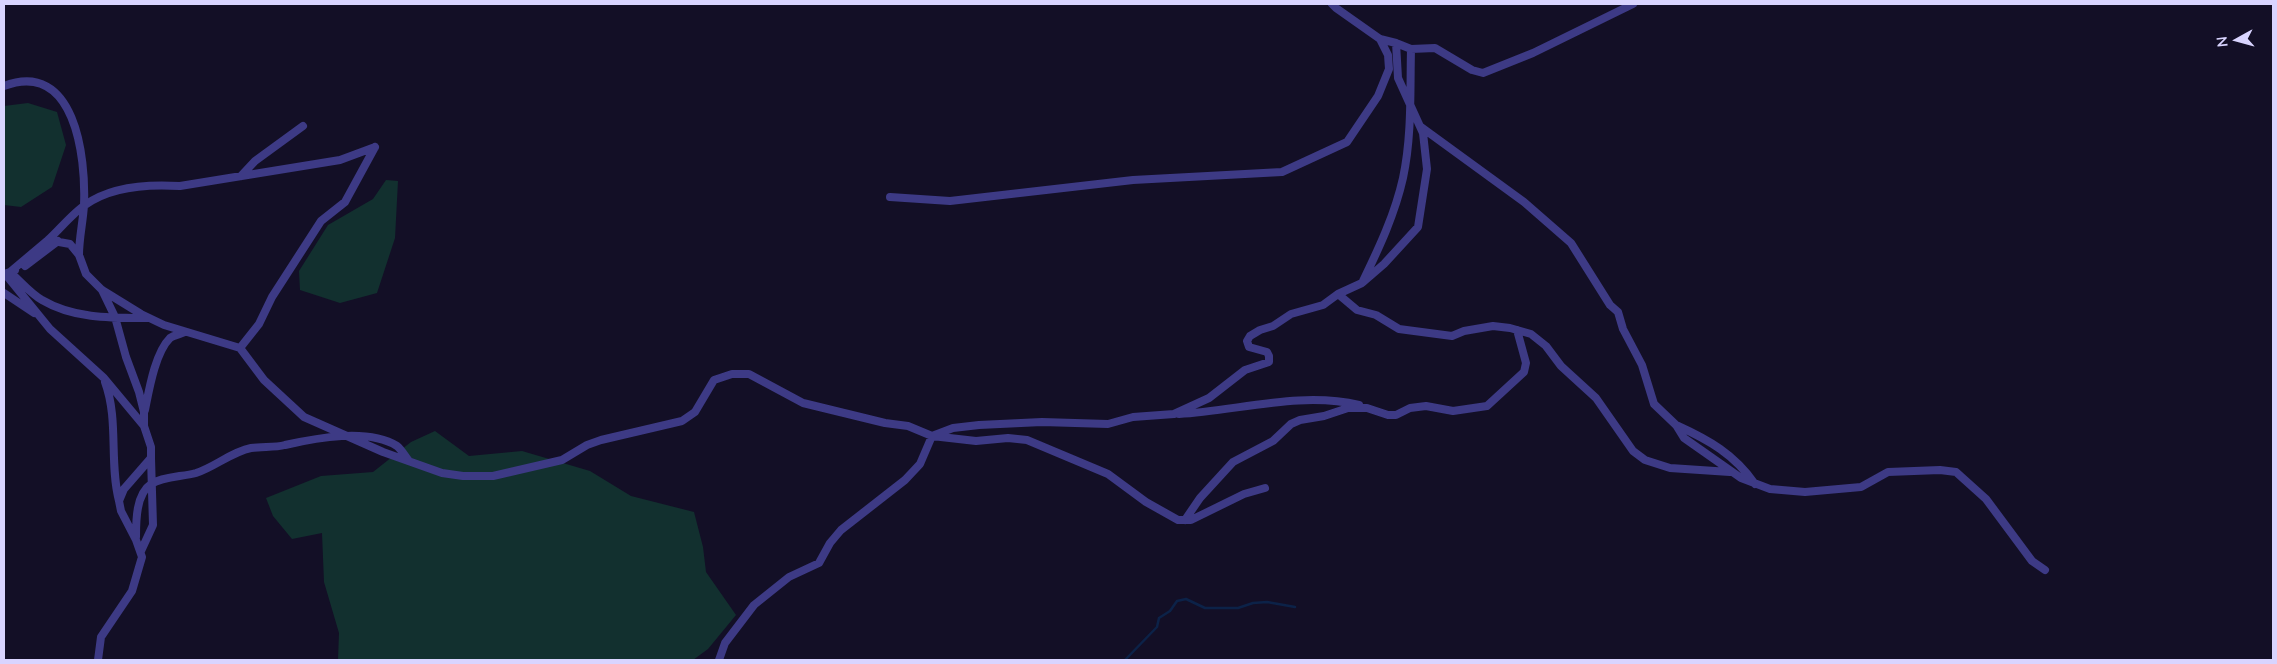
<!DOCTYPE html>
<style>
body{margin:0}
#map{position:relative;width:2277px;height:664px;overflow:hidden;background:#130f26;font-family:Lato,sans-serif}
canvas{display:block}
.frame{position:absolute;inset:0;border:5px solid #d9d4ff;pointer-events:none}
.north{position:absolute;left:2212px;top:15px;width:50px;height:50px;-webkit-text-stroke:4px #130f26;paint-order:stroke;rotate:263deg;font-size:14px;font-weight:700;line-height:20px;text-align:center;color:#d9d4ff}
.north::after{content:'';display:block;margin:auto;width:18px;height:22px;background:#d9d4ff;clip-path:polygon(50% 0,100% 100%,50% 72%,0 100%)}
</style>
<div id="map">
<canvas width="2277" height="664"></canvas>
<div class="frame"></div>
<div class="north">N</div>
</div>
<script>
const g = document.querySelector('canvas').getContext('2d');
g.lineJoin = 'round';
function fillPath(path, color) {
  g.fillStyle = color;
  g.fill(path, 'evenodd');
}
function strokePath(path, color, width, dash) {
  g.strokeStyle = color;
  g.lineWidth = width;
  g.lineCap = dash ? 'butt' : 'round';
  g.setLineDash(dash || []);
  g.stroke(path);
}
fillPath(new Path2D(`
 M 28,103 L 57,112 L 66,145 L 52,187 L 21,207 L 4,205 L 4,106 Z
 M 386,180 L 398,181 L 395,238 L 377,293 L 340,303 L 300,290 L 299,271 L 328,225 L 373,199 Z
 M 435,431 L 469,456 L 522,451 L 590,471 L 631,496 L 694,512 L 703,547 L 706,572 L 736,615 L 708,649 L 693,660 L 338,660 L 339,633 L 324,582 L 322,533 L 292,539 L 273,516 L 266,498 L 321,476 L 373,472 L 411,442 Z`), '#12302f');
strokePath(new Path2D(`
 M 1125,660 L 1157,627 L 1159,618 L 1170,611 L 1177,601 L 1186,599 L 1205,608 L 1238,608 L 1253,603 L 1267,602 L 1295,607`), '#0c2248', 2.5);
strokePath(new Path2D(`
 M 1396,43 L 1411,49 L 1435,48 L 1472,70 L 1483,73 L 1533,53 L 1633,4
 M 4,86 C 75,59 86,157 84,205 C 83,222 79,238 79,255
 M 1421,127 L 1524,202 L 1571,243 L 1610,305 L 1618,312 L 1623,329 L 1642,365 L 1654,404 L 1676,425 L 1684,438 L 1741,478 L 1770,489 L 1805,492 L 1861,487 L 1888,472 L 1940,470 L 1956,472 L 1986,499 L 2032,561 L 2045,570
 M 241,176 L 255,161 L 303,126
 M 890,197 L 950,201 L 1133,180 L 1282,172 L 1347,142 L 1378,96 L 1389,69 L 1388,55 L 1380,39
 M 48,240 C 59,230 73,213 85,205 C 111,186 149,184 180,186 L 340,160 L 375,147
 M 25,266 L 58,241
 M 15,270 L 10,272 C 20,281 31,294 42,300 C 74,319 112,318 148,318
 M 4,274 L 10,272 L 48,240 L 70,244 L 79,255 L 86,274 L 102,290 L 141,314 L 164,325 L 240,348 L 264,380 L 304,417 L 383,452 L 442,473 L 463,476 L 493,476 L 562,460 L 587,445 L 601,440 L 682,421 L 695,412 L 714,380 L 732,374 L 749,374 L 803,403 L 885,423 L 908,426 L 932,436 L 976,441 L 1008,438 L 1027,440 L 1108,474 L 1146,502 L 1178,520 L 1191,520 L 1244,494 L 1265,488
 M 6,275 L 50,329 L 104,378 L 144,426 L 151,447 L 151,458 L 124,489 L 119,501 L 121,511 L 136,540 L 142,557 L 132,591 L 101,637 L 98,660
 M 1363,281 C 1379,248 1395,214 1403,178 C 1412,136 1410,92 1411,49
 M 102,290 L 115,317 L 126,357 L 139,392 L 144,412 L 144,426
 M 4,293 L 34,313
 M 1338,294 L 1357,310 L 1376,315 L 1399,329 L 1452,336 L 1464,331 L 1493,326 L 1510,328 L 1531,334 L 1546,346 L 1561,366 L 1596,398 L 1633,451 L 1645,460 L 1670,468 L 1730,472
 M 240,348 L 259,324 L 272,297 L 321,221 L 345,202 L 375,147
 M 105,382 C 119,420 109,462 119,501
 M 145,410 C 149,390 155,353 170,338 C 174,335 181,334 185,332
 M 1179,414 C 1237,411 1300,391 1359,405
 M 1676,425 C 1709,440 1734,454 1755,484
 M 1185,520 L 1200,498 L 1233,462 L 1273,441 L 1291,424 L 1300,420 L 1324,416 L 1348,408 L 1367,408 L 1388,415 L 1396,415 L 1410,408 L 1426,406 L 1453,411 L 1487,406 L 1524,372 L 1526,363 L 1517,330
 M 136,537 C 136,521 136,494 151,484 C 164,476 182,477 196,473 C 215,467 231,452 251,448 C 262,446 274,448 285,445 C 316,438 368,428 397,446 C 401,449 405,456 409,461
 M 141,551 L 153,525 L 151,458
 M 719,660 L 725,643 L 754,605 L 789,577 L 819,563 L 830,543 L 841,530 L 905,480 L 920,464 L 932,436 L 953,428 L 979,425 L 1042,422 L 1108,424 L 1133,417 L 1174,414 L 1209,398 L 1245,370 L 1269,362 L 1269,356 L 1267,352 L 1249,347 L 1247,341 L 1250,336 L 1260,330 L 1273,326 L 1291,314 L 1323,305 L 1338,294 L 1362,283 L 1384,264 L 1418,227 L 1427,169 L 1423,133 L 1398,78 L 1396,43 L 1380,39 L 1336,8 L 1332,4`), '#3d3a85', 8);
</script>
